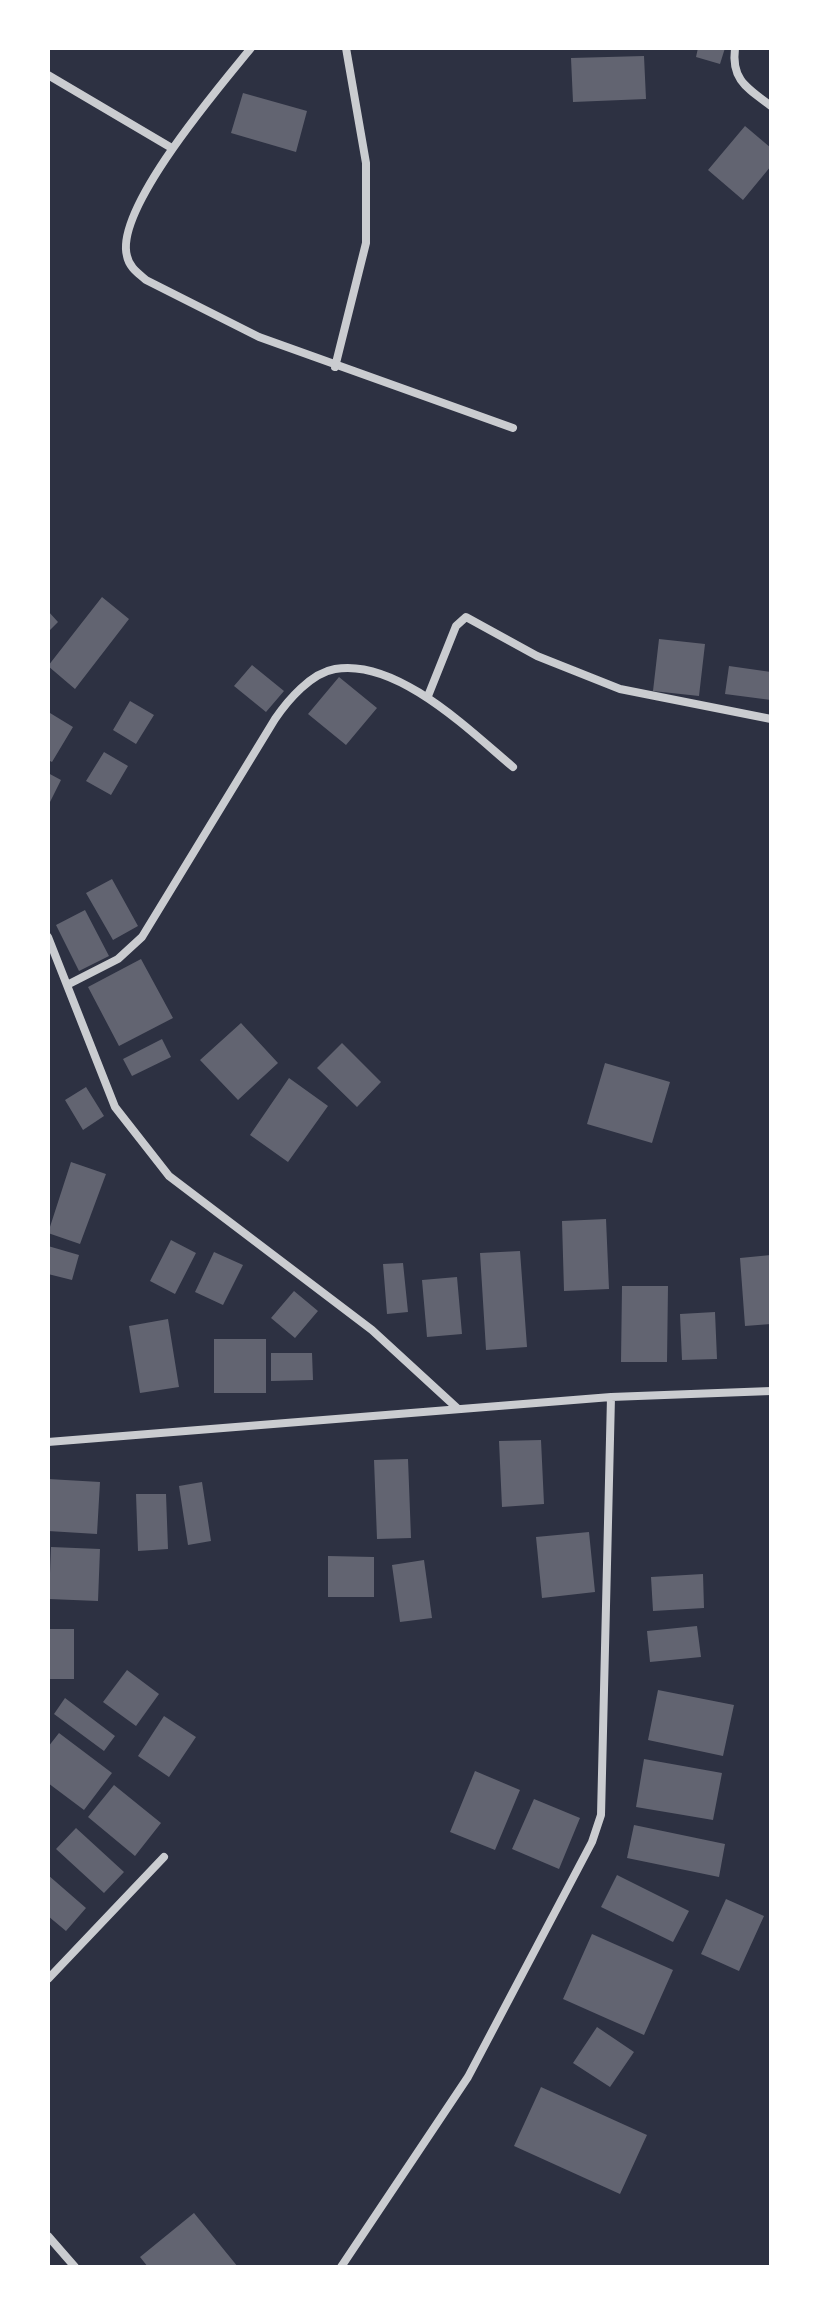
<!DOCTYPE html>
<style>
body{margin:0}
#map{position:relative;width:819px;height:2315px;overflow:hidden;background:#2d3142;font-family:"Fira Sans",sans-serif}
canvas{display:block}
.frame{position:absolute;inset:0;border:50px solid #fff;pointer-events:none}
</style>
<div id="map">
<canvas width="819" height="2315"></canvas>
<div class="frame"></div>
</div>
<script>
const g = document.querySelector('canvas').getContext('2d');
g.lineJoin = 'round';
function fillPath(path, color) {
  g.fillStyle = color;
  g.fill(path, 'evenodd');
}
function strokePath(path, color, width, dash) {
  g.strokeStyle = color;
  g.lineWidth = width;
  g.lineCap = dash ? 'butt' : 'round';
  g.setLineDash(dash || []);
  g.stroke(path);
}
fillPath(new Path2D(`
 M 698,48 L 725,48 L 720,64 L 696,57 Z
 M 644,56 L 646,99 L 573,102 L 571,58 Z
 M 243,93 L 307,111 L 296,152 L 231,133 Z
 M 745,126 L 771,148 L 771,166 L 743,200 L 708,170 Z
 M 102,597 L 129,619 L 75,689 L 48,666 Z
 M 48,611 L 58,622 L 48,632 Z
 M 659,639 L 705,644 L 699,696 L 653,691 Z
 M 252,665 L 284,691 L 266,712 L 234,686 Z
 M 729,666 L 771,672 L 771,700 L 725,694 Z
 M 339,677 L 377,708 L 346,745 L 308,714 Z
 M 130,701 L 154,715 L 136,744 L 113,730 Z
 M 50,713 L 73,727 L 52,762 L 48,760 Z
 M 104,752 L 128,766 L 111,795 L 86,781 Z
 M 48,773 L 61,780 L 48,806 Z
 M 112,879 L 138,926 L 113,940 L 86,893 Z
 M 85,910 L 109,956 L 79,971 L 56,925 Z
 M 141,959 L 173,1018 L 119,1046 L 88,987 Z
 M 241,1023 L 278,1063 L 238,1100 L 200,1060 Z
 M 162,1039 L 171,1057 L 132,1076 L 123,1059 Z
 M 342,1043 L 381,1082 L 357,1107 L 317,1068 Z
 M 605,1063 L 670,1082 L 652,1143 L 587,1124 Z
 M 289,1078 L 328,1106 L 288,1162 L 250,1135 Z
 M 86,1087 L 104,1116 L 83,1130 L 65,1100 Z
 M 71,1162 L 106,1174 L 80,1244 L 48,1233 Z
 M 606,1219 L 609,1289 L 564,1291 L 562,1221 Z
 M 171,1240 L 196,1253 L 175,1294 L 150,1281 Z
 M 48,1246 L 79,1255 L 72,1280 L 48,1274 Z
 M 520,1251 L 527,1347 L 486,1350 L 480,1253 Z
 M 214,1252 L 243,1265 L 223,1305 L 195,1292 Z
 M 771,1255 L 771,1324 L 745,1326 L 740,1258 Z
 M 403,1263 L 408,1312 L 387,1314 L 383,1264 Z
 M 457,1277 L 462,1334 L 427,1337 L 422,1280 Z
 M 622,1286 L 668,1286 L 667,1362 L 621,1362 Z
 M 294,1291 L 318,1311 L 295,1338 L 271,1318 Z
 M 715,1312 L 717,1359 L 682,1360 L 680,1314 Z
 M 168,1319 L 179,1387 L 140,1393 L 129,1326 Z
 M 214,1339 L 266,1339 L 266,1393 L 214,1393 Z
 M 271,1353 L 312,1353 L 313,1380 L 271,1381 Z
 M 541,1440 L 544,1504 L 502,1507 L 499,1441 Z
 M 408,1459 L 411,1538 L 377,1539 L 374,1460 Z
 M 48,1479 L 100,1482 L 97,1534 L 48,1531 Z
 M 202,1482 L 211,1541 L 188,1545 L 179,1486 Z
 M 136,1494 L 166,1494 L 168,1549 L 138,1551 Z
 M 589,1532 L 595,1592 L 542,1598 L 536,1537 Z
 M 51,1547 L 100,1549 L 98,1601 L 49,1599 Z
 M 328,1556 L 374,1557 L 374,1597 L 328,1597 Z
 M 424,1560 L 432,1618 L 400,1622 L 392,1565 Z
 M 703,1574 L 704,1608 L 653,1611 L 651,1577 Z
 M 697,1626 L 701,1657 L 650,1662 L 647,1631 Z
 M 48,1629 L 74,1629 L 74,1679 L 48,1679 Z
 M 127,1670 L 159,1694 L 136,1726 L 103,1702 Z
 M 658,1690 L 734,1705 L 723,1756 L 648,1740 Z
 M 65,1698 L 115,1736 L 104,1751 L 54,1714 Z
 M 164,1716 L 196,1737 L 169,1777 L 138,1756 Z
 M 59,1733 L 112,1773 L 84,1810 L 48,1783 L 48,1747 Z
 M 644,1759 L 722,1773 L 713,1820 L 636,1807 Z
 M 475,1771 L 520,1790 L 495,1850 L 450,1832 Z
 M 114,1785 L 161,1823 L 135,1856 L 88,1817 Z
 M 534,1799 L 580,1818 L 559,1869 L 512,1849 Z
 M 634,1825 L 725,1844 L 719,1877 L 627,1858 Z
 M 76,1828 L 124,1872 L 104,1893 L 56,1849 Z
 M 48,1875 L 86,1908 L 66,1931 L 48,1916 Z
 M 617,1875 L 689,1911 L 673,1942 L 601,1907 Z
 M 726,1899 L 764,1916 L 739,1971 L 701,1954 Z
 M 592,1934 L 673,1970 L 644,2035 L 563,1999 Z
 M 597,2027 L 634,2052 L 610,2087 L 573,2063 Z
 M 541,2087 L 647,2135 L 620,2194 L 514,2146 Z
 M 194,2213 L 238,2267 L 148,2267 L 140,2257 Z`), '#626471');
strokePath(new Path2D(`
 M 251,48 C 221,85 114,209 127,256 C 129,267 138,273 146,280 L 259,337 L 513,428
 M 735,48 C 731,80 747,88 771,106
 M 48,75 L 170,147
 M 335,367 L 366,243 L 366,163 L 346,48
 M 428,696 L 456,626 L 466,617 L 537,656 L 620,689 L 771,719
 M 48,937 L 115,1107 L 169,1176 L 372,1330 L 457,1408
 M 67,985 L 118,959 L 142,937 L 275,719 C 288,700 311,673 335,669 C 397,658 470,731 513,767
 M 48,1442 L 611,1397 L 771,1391
 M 48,1979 L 164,1857
 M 48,2236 L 75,2267
 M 341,2267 L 468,2077 L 592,1842 L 601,1815 L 611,1397`), '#caccd0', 8);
</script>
